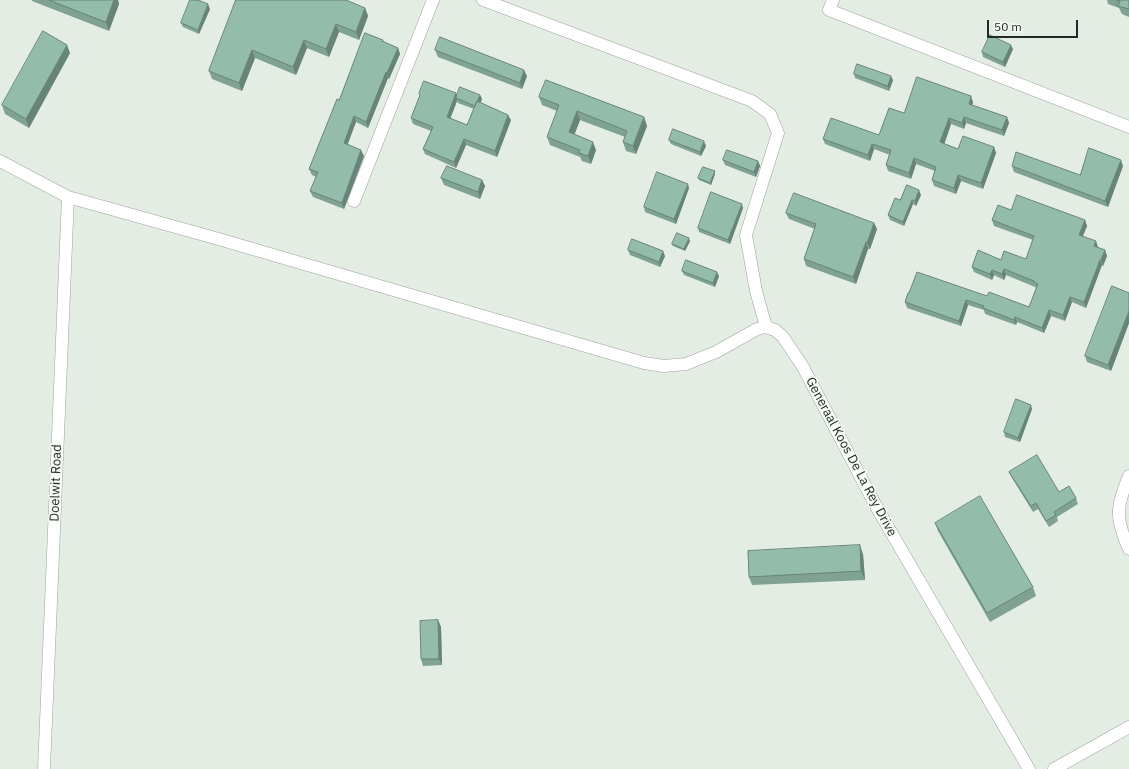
<!DOCTYPE html>
<style>
body{margin:0}
#map{position:relative;width:1129px;height:769px;overflow:hidden;background:#e4ede4;font-family:"IBM Plex Sans",sans-serif}
canvas{display:block}
.scale{position:absolute;left:987px;top:20px;width:91px;height:18px;box-sizing:border-box;border:2px solid #252825;border-top:0;padding-left:5px;font-size:12px;line-height:14px;white-space:nowrap;color:#252825;-webkit-text-stroke:3px #f2faf1;paint-order:stroke}
</style>
<div id="map">
<canvas width="1129" height="769"></canvas>
<div class="scale">50 m</div>
</div>
<script>
const g = document.querySelector('canvas').getContext('2d');
g.lineJoin = 'round';
function strokePath(path, color, width, dash) {
  g.strokeStyle = color;
  g.lineWidth = width;
  g.lineCap = dash ? 'butt' : 'round';
  g.setLineDash(dash || []);
  g.stroke(path);
}
function fillPath(path, color) {
  g.fillStyle = color;
  g.fill(path, 'evenodd');
}
function drawText(font, color, halo, rows, align = 'center') {
  g.font = font + ' "IBM Plex Sans",sans-serif';
  g.lineWidth = 3.5;
  g.setLineDash([]);
  g.textBaseline = 'middle';
  g.strokeStyle = halo;
  g.fillStyle = color;
  for (const [text, x, y, turn = 0] of rows) {
    g.save();
    g.translate(x, y);
    g.rotate((+turn || 0) * Math.PI / 180);
    g.textAlign = isNaN(turn) ? turn : align;
    if (halo) g.strokeText(text, 0, 0);
    g.fillText(text, 0, 0);
    g.restore();
  }
}
const street = new Path2D(`
 M 483,0 L 752,101 L 770,114 L 778,133 L 746,235 L 756,291 L 766,327 L 775,330 L 783,337 L 803,367 L 877,508 L 1029,769
 M 833,0 L 829,10 L 1129,127
 M 0,161 L 68,197 L 215,238 L 644,363 L 664,366 L 686,364 L 716,352 L 757,329 L 766,327
 M 354,201 L 433,0
 M 1129,476 C 1116,507 1115,518 1129,549
 M 44,769 L 68,197
 M 1054,769 L 1129,727`);
strokePath(street, '#9ba39b', 13);
strokePath(street, '#fff', 12);
fillPath(new Path2D(`
 M 32,0 L 118,0 L 119,4 L 109,31 L 32,1 Z
 M 236,0 L 348,0 L 348,1 L 365,8 L 368,16 L 359,40 L 339,32 L 329,57 L 307,48 L 296,75 L 255,58 L 242,91 L 212,79 L 209,71 Z
 M 1107,0 L 1129,0 L 1129,17 L 1122,14 L 1119,8 L 1108,4 Z
 M 210,9 L 199,34 L 183,27 L 181,23 Z
 M 383,40 L 384,42 L 398,48 L 400,54 L 389,79 L 388,78 L 368,128 L 356,122 L 347,144 L 364,156 L 344,209 L 313,197 L 310,191 L 316,177 L 312,175 L 309,169 L 339,100 Z
 M 1013,49 L 1005,67 L 983,57 L 982,52 Z
 M 435,50 L 527,76 L 522,89 L 438,57 Z
 M 70,53 L 29,128 L 5,114 L 2,105 Z
 M 854,74 L 893,80 L 889,91 L 855,78 Z
 M 456,93 L 457,96 L 480,95 L 482,99 L 480,103 L 511,120 L 497,157 L 466,145 L 456,168 L 425,154 L 423,149 L 431,131 L 413,124 L 411,118 L 420,96 L 419,94 ZM 457,101 L 458,103 L 474,109 L 467,125 L 450,118 Z
 M 539,97 L 644,117 L 647,126 L 636,154 L 626,151 L 623,142 L 625,137 L 580,120 L 574,135 L 596,150 L 591,164 L 582,161 L 580,157 L 550,145 L 547,137 L 557,111 L 542,105 Z
 M 973,102 L 972,105 L 1007,117 L 1009,123 L 1004,136 L 966,123 L 964,129 L 951,124 L 944,144 L 958,149 L 994,147 L 996,153 L 983,189 L 961,181 L 956,194 L 934,186 L 932,180 L 935,171 L 916,164 L 911,179 L 888,171 L 886,165 L 890,155 L 874,149 L 870,161 L 825,144 L 823,139 L 879,135 L 904,113 Z
 M 669,140 L 706,146 L 701,156 L 671,144 Z
 M 723,160 L 758,161 L 760,166 L 756,177 L 725,165 Z
 M 1012,166 L 1080,175 L 1123,166 L 1108,207 L 1014,172 Z
 M 715,171 L 715,174 L 711,185 L 699,180 L 698,178 Z
 M 441,178 L 482,180 L 485,186 L 480,199 L 444,185 Z
 M 689,188 L 676,224 L 645,212 L 644,207 Z
 M 921,195 L 916,206 L 913,204 L 904,226 L 890,220 L 888,215 L 900,200 Z
 M 743,208 L 730,244 L 699,232 L 698,228 Z
 M 1011,210 L 1085,220 L 1087,226 L 1083,236 L 1098,247 L 1098,248 L 1105,250 L 1107,256 L 1103,266 L 1102,265 L 1086,308 L 1072,302 L 1065,321 L 1051,316 L 1044,333 L 1017,322 L 1016,325 L 985,314 L 984,310 L 968,305 L 961,326 L 907,308 L 905,302 L 909,293 L 987,296 L 1029,307 L 1036,288 L 1035,287 L 1006,275 L 1004,280 L 994,275 L 992,280 L 974,272 L 972,267 L 1001,260 L 1026,259 L 1033,240 L 994,226 L 992,220 Z
 M 786,213 L 874,223 L 877,229 L 870,249 L 868,249 L 856,284 L 806,266 L 804,259 L 815,229 L 789,219 Z
 M 690,241 L 685,251 L 673,246 L 672,244 Z
 M 628,250 L 665,256 L 660,267 L 630,255 Z
 M 682,271 L 719,276 L 715,287 L 684,275 Z
 M 1129,293 L 1129,323 L 1111,371 L 1087,362 L 1085,356 Z
 M 1032,409 L 1020,442 L 1005,437 L 1004,432 Z
 M 1009,472 L 1059,492 L 1076,498 L 1078,504 L 1057,517 L 1058,521 L 1049,527 L 1038,509 L 1033,512 L 1012,478 Z
 M 935,523 L 1033,587 L 1036,596 L 990,622 L 938,531 Z
 M 863,554 L 865,580 L 752,585 L 749,577 Z
 M 438,620 L 441,627 L 442,665 L 423,666 L 421,659 Z`), '#7fa294');
fillPath(new Path2D(`
 M 114,0 L 118,0 L 119,4 L 109,31 L 106,22 Z
 M 208,4 L 210,9 L 199,34 L 198,30 Z
 M 365,8 L 368,16 L 359,40 L 356,32 Z
 M 336,24 L 339,32 L 329,57 L 326,49 Z
 M 304,40 L 307,48 L 296,75 L 293,67 Z
 M 67,45 L 70,53 L 29,128 L 26,119 Z
 M 1011,45 L 1013,49 L 1005,67 L 1003,62 Z
 M 398,48 L 400,54 L 389,79 L 387,73 Z
 M 252,50 L 255,58 L 242,91 L 239,83 Z
 M 524,70 L 527,76 L 522,89 L 520,83 Z
 M 386,72 L 388,78 L 368,128 L 366,122 Z
 M 891,76 L 893,80 L 889,91 L 888,86 Z
 M 456,93 L 458,99 L 456,98 L 457,101 L 449,122 L 447,117 Z
 M 480,95 L 482,99 L 477,110 L 476,106 Z
 M 971,96 L 973,102 L 971,110 L 969,104 Z
 M 577,111 L 580,120 L 572,141 L 569,132 Z
 M 508,115 L 511,120 L 497,157 L 495,151 Z
 M 354,116 L 356,122 L 346,149 L 344,143 Z
 M 644,117 L 647,126 L 636,154 L 633,146 Z
 M 964,117 L 966,123 L 964,129 L 962,123 Z
 M 1007,117 L 1009,123 L 1004,136 L 1002,130 Z
 M 949,118 L 951,124 L 943,148 L 940,142 Z
 M 464,139 L 466,145 L 456,168 L 454,162 Z
 M 704,141 L 706,146 L 701,156 L 700,152 Z
 M 593,142 L 596,150 L 591,164 L 588,156 Z
 M 872,144 L 874,149 L 870,161 L 868,155 Z
 M 994,147 L 996,153 L 983,189 L 981,183 Z
 M 361,150 L 364,156 L 344,209 L 342,203 Z
 M 914,158 L 916,164 L 911,179 L 909,173 Z
 M 1121,160 L 1123,166 L 1108,207 L 1105,201 Z
 M 758,161 L 760,166 L 756,177 L 754,172 Z
 M 715,171 L 715,174 L 711,185 L 710,183 Z
 M 958,175 L 961,181 L 956,194 L 954,188 Z
 M 482,180 L 485,186 L 480,199 L 478,192 Z
 M 688,184 L 689,188 L 676,224 L 674,219 Z
 M 919,190 L 921,195 L 916,206 L 915,201 Z
 M 912,200 L 913,204 L 904,226 L 903,222 Z
 M 742,204 L 743,208 L 730,244 L 728,240 Z
 M 1085,220 L 1087,226 L 1081,240 L 1079,235 Z
 M 874,223 L 877,229 L 870,249 L 867,243 Z
 M 689,238 L 690,241 L 685,251 L 684,249 Z
 M 1096,241 L 1098,247 L 1096,252 L 1094,246 Z
 M 866,242 L 868,249 L 856,284 L 853,277 Z
 M 1105,250 L 1107,256 L 1103,266 L 1101,260 Z
 M 663,251 L 665,256 L 660,267 L 659,262 Z
 M 1100,260 L 1102,265 L 1086,308 L 1084,302 Z
 M 1004,269 L 1006,275 L 1004,280 L 1002,274 Z
 M 992,270 L 994,275 L 992,280 L 990,274 Z
 M 717,272 L 719,276 L 715,287 L 713,283 Z
 M 1070,297 L 1072,302 L 1065,321 L 1063,315 Z
 M 966,300 L 968,305 L 961,326 L 959,321 Z
 M 1049,310 L 1051,316 L 1044,333 L 1042,328 Z
 M 1129,311 L 1129,323 L 1111,371 L 1108,365 Z
 M 1015,317 L 1017,322 L 1016,325 L 1014,320 Z
 M 1031,405 L 1032,409 L 1020,442 L 1018,438 Z
 M 860,545 L 863,554 L 865,580 L 861,571 Z
 M 438,620 L 441,627 L 442,665 L 439,659 Z`), '#688478');
const building = new Path2D(`
 M 49,0 L 114,0 L 106,22 Z
 M 190,0 L 198,0 L 208,4 L 198,30 L 181,23 Z
 M 236,0 L 346,0 L 365,8 L 356,32 L 336,24 L 326,49 L 304,40 L 293,67 L 252,50 L 239,83 L 209,71 Z
 M 1117,0 L 1129,0 L 1129,9 L 1118,6 L 1120,1 Z
 M 43,31 L 67,45 L 26,119 L 2,105 Z
 M 365,33 L 383,40 L 382,41 L 398,48 L 387,73 L 386,72 L 366,122 L 354,116 L 344,143 L 361,150 L 342,203 L 310,191 L 318,172 L 309,169 L 337,99 L 339,100 Z
 M 990,35 L 1011,45 L 1003,62 L 982,52 Z
 M 440,37 L 524,70 L 520,83 L 435,50 Z
 M 857,64 L 891,76 L 888,86 L 854,74 Z
 M 917,77 L 971,96 L 969,104 L 1007,117 L 1002,130 L 964,117 L 962,123 L 949,118 L 940,142 L 958,149 L 963,136 L 994,147 L 981,183 L 958,175 L 954,188 L 932,180 L 936,167 L 914,158 L 909,173 L 886,165 L 891,150 L 872,144 L 868,155 L 823,139 L 831,118 L 879,135 L 889,108 L 904,113 Z
 M 546,80 L 644,117 L 633,146 L 623,142 L 627,131 L 577,111 L 569,132 L 593,142 L 588,156 L 579,153 L 580,150 L 547,137 L 559,105 L 539,97 Z
 M 424,81 L 456,93 L 447,117 L 467,125 L 477,101 L 508,115 L 495,151 L 464,139 L 454,162 L 423,149 L 433,127 L 411,118 L 420,95 L 419,94 Z
 M 460,87 L 480,95 L 477,102 L 477,101 L 475,106 L 456,98 Z
 M 673,129 L 704,141 L 700,152 L 669,140 Z
 M 1089,148 L 1121,160 L 1105,201 L 1012,166 L 1016,152 L 1080,175 Z
 M 727,150 L 758,161 L 754,172 L 723,160 Z
 M 447,166 L 482,180 L 478,192 L 441,178 Z
 M 703,167 L 715,171 L 710,183 L 698,178 Z
 M 657,172 L 688,184 L 674,219 L 644,207 Z
 M 907,185 L 919,190 L 915,201 L 912,200 L 903,222 L 888,215 L 895,198 L 900,200 Z
 M 711,192 L 742,204 L 728,240 L 698,228 Z
 M 794,193 L 874,223 L 867,243 L 866,242 L 853,277 L 804,259 L 816,224 L 786,213 Z
 M 1017,195 L 1085,220 L 1079,235 L 1096,241 L 1094,246 L 1105,250 L 1101,260 L 1100,260 L 1084,302 L 1070,297 L 1063,315 L 1049,310 L 1042,328 L 1015,317 L 1014,320 L 983,308 L 984,306 L 966,300 L 959,321 L 905,302 L 908,293 L 909,293 L 917,272 L 987,296 L 989,292 L 1029,307 L 1038,284 L 1034,282 L 1034,281 L 1004,269 L 1002,274 L 992,270 L 990,274 L 972,267 L 978,250 L 1001,260 L 1004,251 L 1026,259 L 1034,236 L 992,220 L 998,205 L 1011,210 Z
 M 677,233 L 689,238 L 684,249 L 672,244 Z
 M 632,239 L 663,251 L 659,262 L 628,250 Z
 M 686,260 L 717,272 L 713,283 L 682,271 Z
 M 1112,286 L 1129,293 L 1129,311 L 1108,365 L 1085,356 Z
 M 1016,399 L 1031,405 L 1018,438 L 1004,432 Z
 M 1037,455 L 1059,492 L 1069,486 L 1076,498 L 1054,512 L 1056,515 L 1046,521 L 1036,503 L 1031,506 L 1009,472 Z
 M 980,496 L 1033,587 L 987,613 L 935,523 Z
 M 860,545 L 861,571 L 749,577 L 748,551 Z
 M 438,620 L 439,659 L 421,659 L 420,621 Z`);
fillPath(building, '#94bcac');
strokePath(building, '#688478', 1);
drawText('13px', '#252825', '#f2faf1', [
 ["Generaal Koos De La Rey Drive",851,457,62],
 ["Doelwit Road",56,483,-88]
]);
</script>
